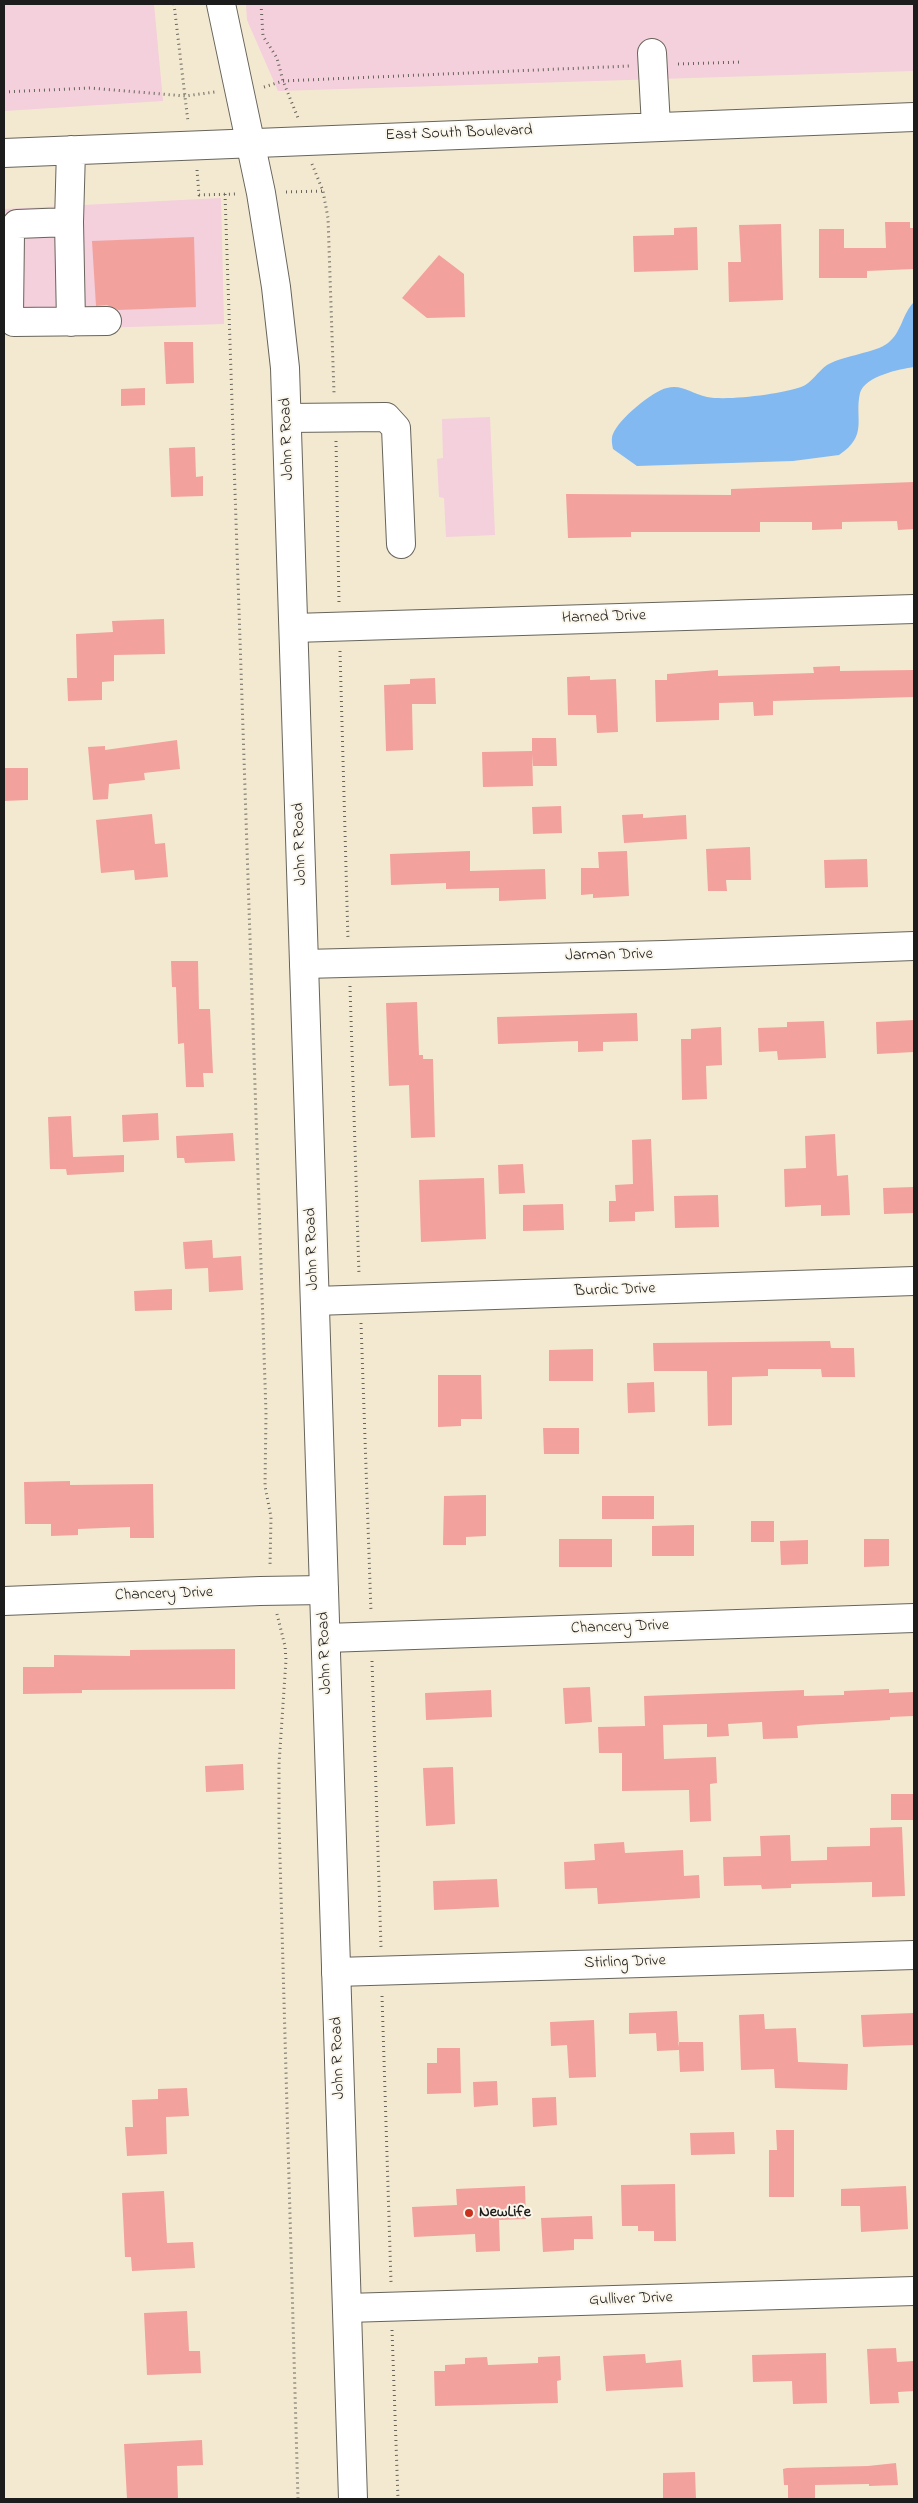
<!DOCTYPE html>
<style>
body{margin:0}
#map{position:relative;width:918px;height:2503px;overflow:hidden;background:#f3e9d1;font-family:"Indie Flower",sans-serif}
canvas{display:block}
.frame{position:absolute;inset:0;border:5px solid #1c1c1c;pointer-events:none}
</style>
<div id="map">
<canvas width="918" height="2503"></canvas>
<div class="frame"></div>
</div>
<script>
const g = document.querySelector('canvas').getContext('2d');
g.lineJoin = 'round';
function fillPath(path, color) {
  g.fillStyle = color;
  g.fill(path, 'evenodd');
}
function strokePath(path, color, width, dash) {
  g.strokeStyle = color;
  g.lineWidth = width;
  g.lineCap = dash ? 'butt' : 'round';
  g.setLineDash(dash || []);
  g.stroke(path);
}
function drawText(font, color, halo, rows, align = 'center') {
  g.font = font + ' "Indie Flower",sans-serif';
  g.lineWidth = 4;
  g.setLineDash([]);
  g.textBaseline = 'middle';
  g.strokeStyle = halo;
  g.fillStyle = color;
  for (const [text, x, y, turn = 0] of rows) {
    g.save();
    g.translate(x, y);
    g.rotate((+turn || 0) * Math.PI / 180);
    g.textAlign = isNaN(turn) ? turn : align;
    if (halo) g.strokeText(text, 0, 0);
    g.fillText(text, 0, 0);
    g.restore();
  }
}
fillPath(new Path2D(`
 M 4,4 L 154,4 L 163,101 L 4,111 Z
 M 246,4 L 914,4 L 914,71 L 278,91 L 247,20 Z
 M 221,198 L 224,324 L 4,331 L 4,209 Z
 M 490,417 L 495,535 L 446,537 L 444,498 L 439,497 L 437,459 L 443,458 L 442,419 Z`), '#f4cfdc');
fillPath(new Path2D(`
 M 914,302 L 914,367 C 900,369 865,376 860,393 C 854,419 869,435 839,455 L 793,461 L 637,466 L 613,449 C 612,444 611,438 613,434 C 618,420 652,391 667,388 C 682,384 692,394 707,397 C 727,401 782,394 801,387 C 812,383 818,371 827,365 C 845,355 875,353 888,343 C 902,332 902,314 914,302 Z`), '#82b9f1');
fillPath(new Path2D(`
 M 885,222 L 910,222 L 910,228 L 914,228 L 914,269 L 867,271 L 867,278 L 819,278 L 819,229 L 844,229 L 844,248 L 886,248 Z
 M 781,224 L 783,300 L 729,302 L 728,262 L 741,262 L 739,225 Z
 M 697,227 L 698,270 L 634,272 L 633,236 L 674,235 L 674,228 Z
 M 194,237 L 196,307 L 118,310 L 107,305 L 96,306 L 92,241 Z
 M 439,255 L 464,274 L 465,317 L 427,318 L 402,298 Z
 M 164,342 L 193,342 L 194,383 L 166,384 Z
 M 145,388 L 145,405 L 121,406 L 121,389 Z
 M 195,447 L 196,477 L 203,476 L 203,496 L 171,497 L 169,448 Z
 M 914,482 L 914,529 L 898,530 L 897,521 L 842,522 L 842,529 L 812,530 L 812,522 L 760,522 L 760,532 L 631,532 L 631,537 L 568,538 L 566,494 L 731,495 L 731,489 Z
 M 164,619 L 165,654 L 114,655 L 114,681 L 102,682 L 102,700 L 68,701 L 67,678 L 77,678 L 76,634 L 113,632 L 112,621 Z
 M 840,666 L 840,671 L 914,670 L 914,697 L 773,701 L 773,715 L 754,716 L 753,702 L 719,703 L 719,720 L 656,722 L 655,680 L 667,680 L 667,674 L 718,670 L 718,676 L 814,673 L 813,667 Z
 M 590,676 L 590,680 L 616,679 L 618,732 L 597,733 L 596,715 L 568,715 L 567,677 Z
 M 435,678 L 436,704 L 412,704 L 413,750 L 386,751 L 384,685 L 410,684 L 410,679 Z
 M 532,738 L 556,738 L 557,766 L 533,766 L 532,754 L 533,786 L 483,787 L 482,752 L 532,751 Z
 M 177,740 L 180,769 L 144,773 L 145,780 L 109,784 L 108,799 L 93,800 L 88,747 L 105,746 L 105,750 Z
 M 4,768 L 28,768 L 28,800 L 4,801 Z
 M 561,806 L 562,833 L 533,834 L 532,807 Z
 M 152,814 L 155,844 L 165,843 L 168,877 L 135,880 L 134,870 L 101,873 L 96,820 Z
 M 643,814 L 643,818 L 686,815 L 687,839 L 624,843 L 622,815 Z
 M 750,847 L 751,880 L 726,880 L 727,891 L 708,891 L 706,849 Z
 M 470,851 L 470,871 L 545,869 L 546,899 L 499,901 L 499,888 L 446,889 L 446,883 L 391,885 L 390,854 Z
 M 627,851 L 629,896 L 593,898 L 593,894 L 581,895 L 581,868 L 599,868 L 598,852 Z
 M 867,859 L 868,887 L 825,888 L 824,860 Z
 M 171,961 L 198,961 L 199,1009 L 210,1009 L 213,1073 L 203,1073 L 204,1087 L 186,1087 L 184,1043 L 178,1044 L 176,987 L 172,987 Z
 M 417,1002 L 419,1055 L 423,1055 L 423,1059 L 433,1059 L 435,1137 L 411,1138 L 409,1085 L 389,1086 L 386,1003 Z
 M 637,1013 L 638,1041 L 603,1042 L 603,1051 L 578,1052 L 578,1041 L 498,1044 L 497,1017 Z
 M 914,1020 L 914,1052 L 877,1054 L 876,1022 Z
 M 824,1021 L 826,1058 L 778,1060 L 777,1051 L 759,1052 L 758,1028 L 787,1027 L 787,1022 Z
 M 721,1027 L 722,1065 L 706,1066 L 707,1099 L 682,1100 L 681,1039 L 691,1039 L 691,1029 Z
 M 158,1113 L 159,1140 L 123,1142 L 122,1115 Z
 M 71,1116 L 73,1157 L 124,1155 L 124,1172 L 67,1175 L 66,1169 L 50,1169 L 48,1117 Z
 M 233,1133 L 235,1161 L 185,1163 L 184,1158 L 177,1158 L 176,1136 Z
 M 835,1134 L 837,1176 L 848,1175 L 850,1215 L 821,1216 L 821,1205 L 785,1207 L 784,1169 L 806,1168 L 805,1136 Z
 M 651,1139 L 654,1211 L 635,1212 L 635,1221 L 609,1222 L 609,1201 L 616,1201 L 615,1185 L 633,1184 L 632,1140 Z
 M 523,1164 L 525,1193 L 499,1194 L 498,1165 Z
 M 484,1178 L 486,1239 L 421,1242 L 419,1180 Z
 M 914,1187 L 914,1213 L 884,1214 L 883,1188 Z
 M 718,1195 L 719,1227 L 675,1228 L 674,1196 Z
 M 563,1204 L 564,1230 L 523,1231 L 523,1205 Z
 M 212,1240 L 213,1258 L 241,1256 L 243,1290 L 209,1292 L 208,1268 L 185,1269 L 183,1242 Z
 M 172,1289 L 172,1310 L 135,1311 L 134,1291 Z
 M 830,1341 L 831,1348 L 854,1348 L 855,1377 L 822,1377 L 821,1369 L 768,1369 L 768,1376 L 732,1377 L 732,1425 L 708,1426 L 707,1371 L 654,1371 L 653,1343 Z
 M 593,1349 L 593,1381 L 549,1381 L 549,1350 Z
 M 438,1375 L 481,1375 L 482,1419 L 461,1419 L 461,1426 L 438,1427 Z
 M 654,1382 L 655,1412 L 628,1413 L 627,1383 Z
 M 543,1428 L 579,1428 L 579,1454 L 544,1454 Z
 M 70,1481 L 70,1485 L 153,1484 L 154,1538 L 130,1538 L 130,1527 L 78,1529 L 78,1535 L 51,1536 L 51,1524 L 25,1524 L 24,1482 Z
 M 486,1495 L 486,1536 L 466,1537 L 466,1545 L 443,1545 L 444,1496 Z
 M 602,1496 L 654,1496 L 654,1519 L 602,1519 Z
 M 751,1521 L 774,1521 L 774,1542 L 751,1542 Z
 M 694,1525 L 694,1556 L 652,1556 L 652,1526 Z
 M 559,1539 L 612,1539 L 612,1567 L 559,1567 Z
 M 864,1539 L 889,1539 L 889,1566 L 864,1567 Z
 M 808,1540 L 808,1564 L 781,1565 L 780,1541 Z
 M 235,1649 L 235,1689 L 82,1690 L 82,1693 L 23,1694 L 23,1667 L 54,1667 L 54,1655 L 130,1656 L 130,1650 Z
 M 590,1687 L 592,1722 L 565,1724 L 563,1688 Z
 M 889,1689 L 889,1693 L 914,1692 L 914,1716 L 890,1717 L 890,1720 L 805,1725 L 797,1726 L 798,1738 L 763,1739 L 762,1722 L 728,1724 L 729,1736 L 707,1737 L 707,1724 L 663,1725 L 664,1759 L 716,1757 L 717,1783 L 710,1784 L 711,1821 L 690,1822 L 689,1790 L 622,1791 L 622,1753 L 599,1753 L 598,1727 L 645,1726 L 644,1696 L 804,1690 L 804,1696 L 844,1695 L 844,1691 Z
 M 491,1690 L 492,1717 L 426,1720 L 425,1693 Z
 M 243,1764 L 244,1790 L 206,1792 L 205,1766 Z
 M 453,1767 L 455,1824 L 426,1826 L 423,1768 Z
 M 891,1794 L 914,1794 L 914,1820 L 891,1820 Z
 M 902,1827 L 905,1896 L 872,1897 L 872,1882 L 791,1884 L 791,1888 L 762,1889 L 761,1885 L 724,1886 L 723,1857 L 761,1856 L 760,1836 L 790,1835 L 791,1861 L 827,1860 L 827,1847 L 870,1846 L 870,1828 Z
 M 624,1842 L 625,1853 L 683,1850 L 684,1876 L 699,1875 L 700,1898 L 598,1904 L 597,1888 L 565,1889 L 564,1862 L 595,1860 L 594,1844 Z
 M 497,1879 L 499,1907 L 434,1910 L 433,1881 Z
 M 677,2011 L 679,2047 L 678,2042 L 703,2042 L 704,2071 L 680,2072 L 679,2050 L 657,2051 L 656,2033 L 629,2034 L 629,2013 Z
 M 914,2013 L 914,2045 L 863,2047 L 861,2015 Z
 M 764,2014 L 765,2029 L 796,2028 L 798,2062 L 848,2064 L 847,2090 L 775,2088 L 774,2069 L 741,2070 L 739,2015 Z
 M 594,2020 L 596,2077 L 569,2078 L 567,2045 L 551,2046 L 550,2022 Z
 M 437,2048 L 460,2048 L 461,2093 L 427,2094 L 427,2063 L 437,2063 Z
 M 497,2081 L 498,2105 L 474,2107 L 473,2082 Z
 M 187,2088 L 189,2116 L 166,2117 L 167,2154 L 127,2156 L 125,2127 L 133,2127 L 132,2100 L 158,2099 L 158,2089 Z
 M 556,2097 L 557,2125 L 533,2127 L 532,2098 Z
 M 776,2130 L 794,2130 L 794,2197 L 769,2197 L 769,2150 L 777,2150 Z
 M 734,2132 L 735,2154 L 691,2155 L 690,2133 Z
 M 675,2184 L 676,2241 L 654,2241 L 654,2231 L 638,2231 L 638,2226 L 622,2226 L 621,2185 Z
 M 525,2186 L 526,2219 L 499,2220 L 500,2251 L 476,2252 L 475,2234 L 414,2237 L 412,2207 L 457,2205 L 456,2189 Z
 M 906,2186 L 908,2229 L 861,2232 L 860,2206 L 841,2206 L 841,2189 Z
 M 164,2191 L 167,2243 L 193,2242 L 195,2268 L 132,2271 L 131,2257 L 125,2257 L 122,2193 Z
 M 592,2216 L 593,2239 L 574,2239 L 574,2250 L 543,2252 L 541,2218 Z
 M 187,2311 L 189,2351 L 200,2351 L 201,2373 L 147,2375 L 144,2313 Z
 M 896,2348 L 897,2362 L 914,2361 L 914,2391 L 898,2392 L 899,2403 L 870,2404 L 867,2349 Z
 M 826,2353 L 827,2403 L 793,2404 L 792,2381 L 753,2382 L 752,2355 Z
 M 645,2354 L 646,2363 L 681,2360 L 683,2387 L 606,2391 L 603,2356 Z
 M 560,2356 L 561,2380 L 557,2381 L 558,2403 L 435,2406 L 434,2371 L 445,2371 L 445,2365 L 465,2364 L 465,2358 L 487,2357 L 488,2365 L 538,2363 L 538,2357 Z
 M 202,2440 L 203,2465 L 177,2466 L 178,2499 L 127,2499 L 124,2444 Z
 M 896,2463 L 898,2485 L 869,2486 L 869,2484 L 815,2485 L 815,2499 L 788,2499 L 788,2485 L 784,2485 L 783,2469 L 787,2468 L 868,2466 Z
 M 695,2472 L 696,2499 L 663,2499 L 663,2473 Z`), '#f3a19d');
const minor = new Path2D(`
 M 652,53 L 656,126
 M 71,150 L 69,222 L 71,322
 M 4,153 L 914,117
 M 69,222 L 17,224 L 10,233 L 9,314 L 14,322 L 107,321
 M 287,418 L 386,417 L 396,428 L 401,544
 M 294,628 L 914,609
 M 304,964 L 664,955 L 914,946
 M 315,1301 L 914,1281
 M 4,1601 L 260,1591 L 324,1590
 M 326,1638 L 914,1618
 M 336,1972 L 914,1955
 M 347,2308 L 914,2291`);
const major = new Path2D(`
 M 221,4 L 261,193 L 276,287 L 285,368 L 353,2499`);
strokePath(minor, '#67645b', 30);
strokePath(major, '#67645b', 30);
strokePath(new Path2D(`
 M 174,4 L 188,122
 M 261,4 L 263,36 L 277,58 L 283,81 L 298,118
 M 678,64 L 742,62
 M 264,87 L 283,81 L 629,66
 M 4,92 L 90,88 L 185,96 L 215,92
 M 312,164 L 323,191 L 328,218 L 334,393
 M 197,170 L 199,195 L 238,194
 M 286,192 L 323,191
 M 225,194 L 266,1413 L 265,1486 L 271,1517 L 270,1566
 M 336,441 L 339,603
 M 340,651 L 348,940
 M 350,986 L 359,1275
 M 361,1323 L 371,1612
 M 277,1614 L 285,1646 L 286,1660 L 279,1764 L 279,1823 L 298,2499
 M 372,1661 L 381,1947
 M 382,1996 L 391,2282
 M 392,2330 L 398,2499`), '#67645b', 3, [1, 4]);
strokePath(minor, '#fff', 28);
strokePath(major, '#fff', 28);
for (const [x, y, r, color] of [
 [469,2213,5,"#c8321e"]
]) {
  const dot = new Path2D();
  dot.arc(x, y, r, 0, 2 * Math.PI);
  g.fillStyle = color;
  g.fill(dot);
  strokePath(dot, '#fbf7ec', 2);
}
drawText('16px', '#1c1c1c', '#fbf7ec', [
 ["East South Boulevard",459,134,-2],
 ["John R Road",288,439,-92],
 ["Harned Drive",604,618,-2],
 ["John R Road",301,844,-92],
 ["Jarman Drive",609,956,-1],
 ["John R Road",313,1249,-92],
 ["Burdic Drive",615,1291,-2],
 ["Chancery Drive",164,1595,-2],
 ["Chancery Drive",620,1628,-2],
 ["John R Road",326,1653,-92],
 ["Stirling Drive",625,1963,-2],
 ["John R Road",339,2058,-92],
 ["Gulliver Drive",631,2300,-2]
]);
drawText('bold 16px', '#1c1c1c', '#fbf7ec', [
 ["NewLife",479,2213]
], 'left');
</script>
